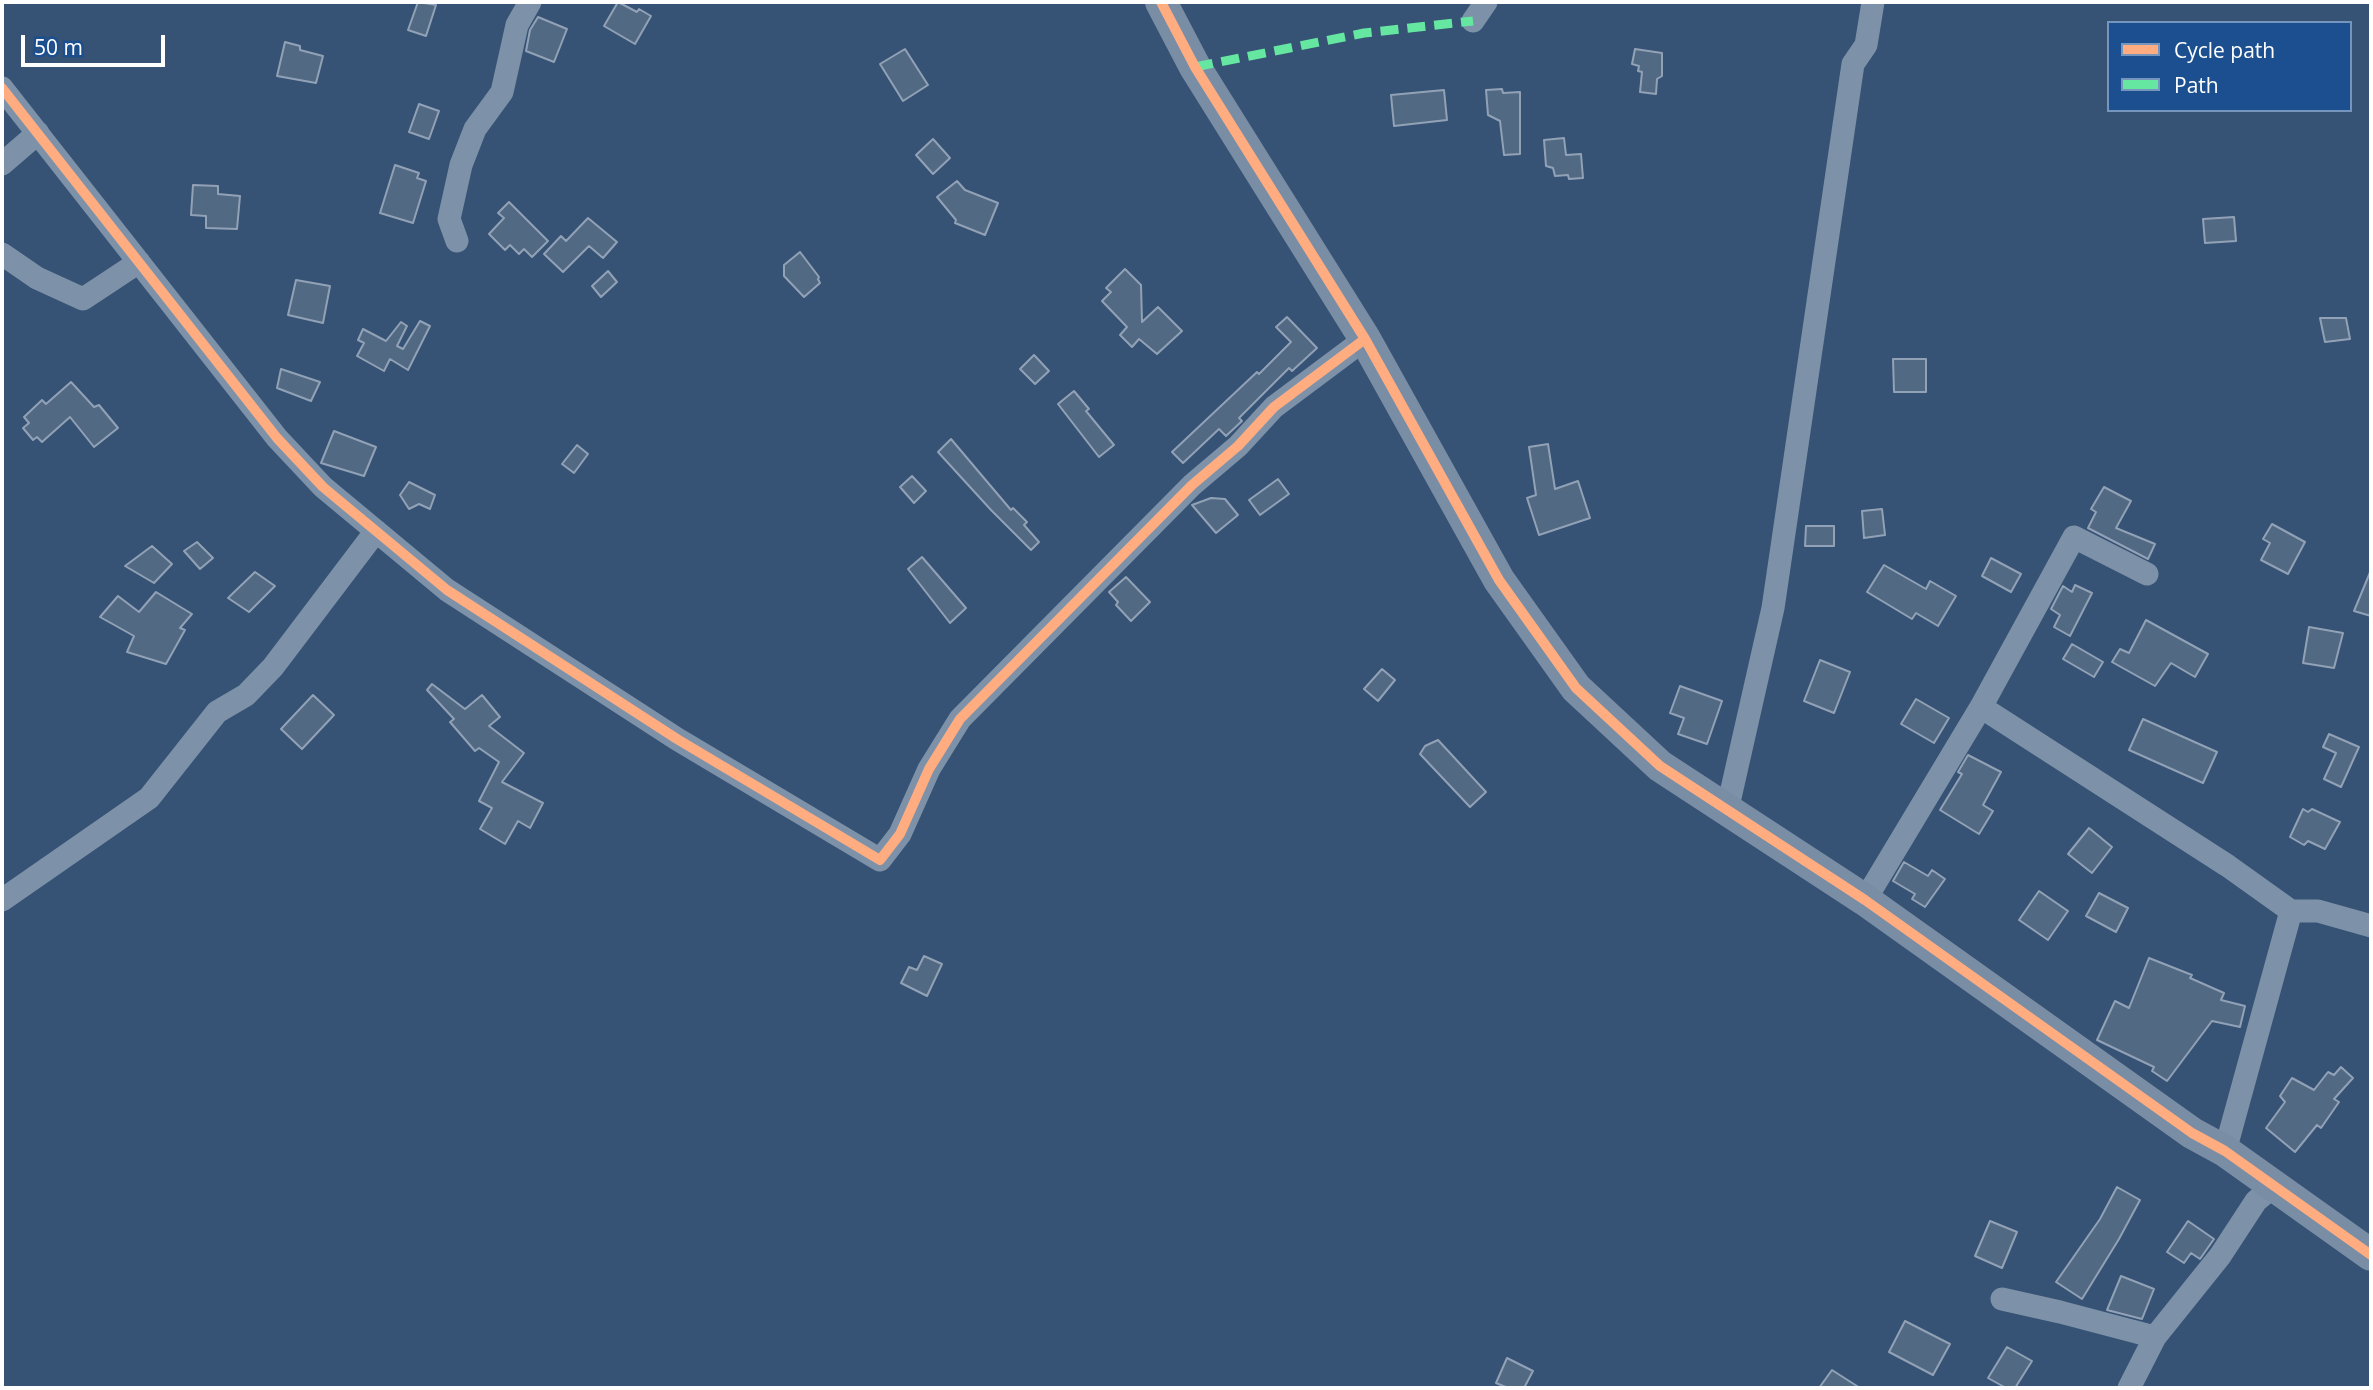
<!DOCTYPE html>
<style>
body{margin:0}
#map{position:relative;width:2373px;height:1390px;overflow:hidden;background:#365274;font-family:"Open Sans",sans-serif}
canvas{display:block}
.frame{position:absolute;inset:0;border:4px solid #fff;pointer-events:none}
.legend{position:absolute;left:2107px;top:21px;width:245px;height:91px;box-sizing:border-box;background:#1b4f8f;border:2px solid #7695bc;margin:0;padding:9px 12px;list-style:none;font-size:21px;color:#fff}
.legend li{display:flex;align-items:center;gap:14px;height:35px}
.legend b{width:35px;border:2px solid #7695bc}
.scale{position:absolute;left:21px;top:35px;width:144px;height:32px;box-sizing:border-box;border:4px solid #fff;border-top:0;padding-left:9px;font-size:21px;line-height:24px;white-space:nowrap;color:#fff;-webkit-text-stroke:5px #1b4f8f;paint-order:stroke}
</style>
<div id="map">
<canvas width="2373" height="1390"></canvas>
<div class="frame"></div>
<ul class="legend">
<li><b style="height:9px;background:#ffac80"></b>Cycle path</li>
<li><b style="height:9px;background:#66e7a1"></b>Path</li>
</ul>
<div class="scale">50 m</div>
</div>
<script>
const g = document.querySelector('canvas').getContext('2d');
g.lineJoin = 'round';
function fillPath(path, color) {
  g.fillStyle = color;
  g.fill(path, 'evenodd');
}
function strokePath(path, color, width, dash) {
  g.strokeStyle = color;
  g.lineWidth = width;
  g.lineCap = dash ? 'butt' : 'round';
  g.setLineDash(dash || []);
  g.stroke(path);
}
const building = new Path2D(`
 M 418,2 L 436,5 L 426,36 L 408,30 Z
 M 618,2 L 637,12 L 639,9 L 651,16 L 635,44 L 604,26 Z
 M 538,17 L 567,29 L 554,62 L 526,51 L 530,30 Z
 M 285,42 L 300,46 L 300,50 L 323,56 L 316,83 L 277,76 Z
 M 905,49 L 928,85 L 903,101 L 880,64 Z
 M 1635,49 L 1662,53 L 1662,76 L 1657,79 L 1656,94 L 1640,92 L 1642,72 L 1638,71 L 1639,66 L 1632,64 Z
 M 1502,89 L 1503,93 L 1520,92 L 1520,154 L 1504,155 L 1500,121 L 1488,115 L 1486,90 Z
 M 1444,90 L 1447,120 L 1394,126 L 1391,95 Z
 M 419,104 L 439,111 L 429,139 L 409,132 Z
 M 1564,138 L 1566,155 L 1581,154 L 1583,178 L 1569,179 L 1568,175 L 1555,176 L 1553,168 L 1546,166 L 1544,140 Z
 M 933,139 L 950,158 L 933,174 L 916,155 Z
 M 395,165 L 419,173 L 417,178 L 426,181 L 413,223 L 380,213 Z
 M 957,181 L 965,190 L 998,203 L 985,235 L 955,223 L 956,220 L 937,197 Z
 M 193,185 L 218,186 L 218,194 L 240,196 L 237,229 L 206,228 L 206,216 L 191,215 Z
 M 509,202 L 548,241 L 532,257 L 524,249 L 519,254 L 510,245 L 505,250 L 489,234 L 504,218 L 498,213 Z
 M 2234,217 L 2236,241 L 2205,243 L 2203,219 Z
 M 588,218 L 617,242 L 603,258 L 589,246 L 563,272 L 544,254 L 561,236 L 566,241 Z
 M 800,252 L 819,277 L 818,279 L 820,283 L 804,297 L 784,276 L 784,265 Z
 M 1125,269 L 1141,285 L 1142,322 L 1158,307 L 1182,331 L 1157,354 L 1139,339 L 1132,347 L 1120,335 L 1127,327 L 1102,301 L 1111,292 L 1106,288 Z
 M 608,271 L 617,282 L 601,297 L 592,286 Z
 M 296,280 L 330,286 L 323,323 L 288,315 Z
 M 1287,317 L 1317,348 L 1292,371 L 1289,368 L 1239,418 L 1242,421 L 1226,436 L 1219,429 L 1183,463 L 1172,452 L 1257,372 L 1259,374 L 1291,342 L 1276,327 Z
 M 2320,318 L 2346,318 L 2350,339 L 2325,342 Z
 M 420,321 L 430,326 L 408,370 L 390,359 L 384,371 L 357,356 L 364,343 L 358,340 L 363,329 L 386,341 L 401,322 L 407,326 L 397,346 L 403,349 Z
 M 1034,355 L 1049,371 L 1035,384 L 1020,369 Z
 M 1893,359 L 1926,359 L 1926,392 L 1894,392 Z
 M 281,369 L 320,382 L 311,401 L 277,388 Z
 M 71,382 L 94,407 L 99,405 L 118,428 L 94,447 L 70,417 L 42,442 L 37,437 L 33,440 L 23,428 L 29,423 L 24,417 L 42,400 L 46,404 Z
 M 1074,391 L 1089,409 L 1086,411 L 1114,445 L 1099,457 L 1058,404 Z
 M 334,431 L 376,447 L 364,476 L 321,463 Z
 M 951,439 L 1011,510 L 1013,508 L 1027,522 L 1024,525 L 1039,542 L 1031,550 L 991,510 L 938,452 Z
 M 1548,444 L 1555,489 L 1578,481 L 1590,518 L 1539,535 L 1527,498 L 1536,495 L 1529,447 Z
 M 577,445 L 588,454 L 574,473 L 562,464 Z
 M 912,476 L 926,491 L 914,503 L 900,487 Z
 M 1278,479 L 1289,494 L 1260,515 L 1249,500 Z
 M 409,482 L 435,495 L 430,509 L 419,504 L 409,509 L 400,495 Z
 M 2104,487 L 2131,501 L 2116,528 L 2155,544 L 2148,559 L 2088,528 L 2096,512 L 2091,509 Z
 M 1211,498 L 1225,499 L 1238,515 L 1216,533 L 1192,505 Z
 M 1882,509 L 1885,535 L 1864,538 L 1862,511 Z
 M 2272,524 L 2305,542 L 2288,574 L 2261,560 L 2270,543 L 2263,539 Z
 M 1806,526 L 1834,526 L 1834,546 L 1805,546 Z
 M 197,542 L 213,558 L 200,569 L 184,551 Z
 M 152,546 L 172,564 L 154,583 L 125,566 Z
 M 922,557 L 966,608 L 950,623 L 908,569 Z
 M 1991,558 L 2021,574 L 2011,592 L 1982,576 Z
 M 1884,565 L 1926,589 L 1930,581 L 1956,596 L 1938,626 L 1916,613 L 1912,619 L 1867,592 Z
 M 2371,570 L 2371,616 L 2354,611 Z
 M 255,572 L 275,586 L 249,612 L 228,598 Z
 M 1126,577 L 1150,602 L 1131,621 L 1116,605 L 1118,602 L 1109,592 Z
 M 2075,585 L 2092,593 L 2070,636 L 2054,627 L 2060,615 L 2051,609 L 2063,586 L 2072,592 Z
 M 156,592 L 192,614 L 180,628 L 185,630 L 166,664 L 127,652 L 134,636 L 100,617 L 118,596 L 139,612 Z
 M 2146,620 L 2208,654 L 2195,677 L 2171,663 L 2155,686 L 2112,662 L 2120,649 L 2129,653 Z
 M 2309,627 L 2343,633 L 2334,668 L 2303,663 Z
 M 2072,644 L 2103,662 L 2094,677 L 2063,659 Z
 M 1820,660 L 1850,672 L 1834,713 L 1804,701 Z
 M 1382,669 L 1395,680 L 1378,701 L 1364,689 Z
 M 432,684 L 465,709 L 482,695 L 500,717 L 489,726 L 524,753 L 502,782 L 543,803 L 530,828 L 518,821 L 505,844 L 480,829 L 492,808 L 479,801 L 499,762 L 479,748 L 475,751 L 450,722 L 454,719 L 427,690 Z
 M 1680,686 L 1722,701 L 1707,744 L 1678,734 L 1684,718 L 1670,713 Z
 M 313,695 L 334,715 L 302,749 L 281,729 Z
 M 1916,699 L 1949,718 L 1934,743 L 1901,724 Z
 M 2143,719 L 2217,752 L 2203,783 L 2129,750 Z
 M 2329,734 L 2359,747 L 2341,787 L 2324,779 L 2336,753 L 2323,747 Z
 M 1438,740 L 1486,792 L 1470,807 L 1420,754 L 1425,746 Z
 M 1968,755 L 2001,772 L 1983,805 L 1993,811 L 1979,834 L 1940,810 L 1962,774 L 1958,772 Z
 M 2303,809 L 2308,812 L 2312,809 L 2340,822 L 2325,849 L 2308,841 L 2304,845 L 2290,837 Z
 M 2089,828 L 2112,847 L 2092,873 L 2068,854 Z
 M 1904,862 L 1928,876 L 1932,870 L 1945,879 L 1925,907 L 1912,899 L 1915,894 L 1893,881 Z
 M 2039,891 L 2068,911 L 2048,940 L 2019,920 Z
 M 2099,893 L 2128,908 L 2116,932 L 2086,916 Z
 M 924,956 L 942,964 L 927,996 L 901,983 L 909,967 L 917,970 Z
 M 2149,958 L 2192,975 L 2190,978 L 2224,993 L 2221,1000 L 2245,1006 L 2240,1027 L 2212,1021 L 2167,1081 L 2152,1071 L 2154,1067 L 2097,1040 L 2115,1001 L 2129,1008 Z
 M 2341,1067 L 2353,1078 L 2334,1099 L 2339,1102 L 2321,1128 L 2317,1125 L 2295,1152 L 2266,1128 L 2285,1102 L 2280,1096 L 2292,1078 L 2314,1090 L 2328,1072 L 2334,1075 Z
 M 2117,1187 L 2140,1200 L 2119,1239 L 2082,1299 L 2056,1282 L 2100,1219 Z
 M 1990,1221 L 2017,1232 L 2002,1268 L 1975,1256 Z
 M 2188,1221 L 2214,1239 L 2200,1259 L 2191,1253 L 2184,1263 L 2167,1252 Z
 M 2121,1276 L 2154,1289 L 2142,1319 L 2107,1310 Z
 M 1905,1321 L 1950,1344 L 1933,1375 L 1889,1352 Z
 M 2007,1347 L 2032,1361 L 2015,1388 L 2006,1388 L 1988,1378 Z
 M 1507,1358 L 1533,1371 L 1524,1388 L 1508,1388 L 1496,1383 Z
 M 1832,1370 L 1860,1388 L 1819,1388 Z`);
fillPath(building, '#526984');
strokePath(building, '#92a2b6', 2);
strokePath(new Path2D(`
 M 1473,21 L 1486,2
 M 2,88 L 277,438 L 323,487 L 447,590 L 677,739 L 880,860 L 900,834 L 929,769 L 960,719 L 1192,485 L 1238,446 L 1274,407 L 1365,339
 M 2,164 L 38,133
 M 457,241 L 449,219 L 461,165 L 475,129 L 502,92 L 517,25 L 530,2
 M 2,254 L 37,278 L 83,299 L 139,262
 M 1981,707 L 2228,866 L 2291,911 L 2318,911 L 2371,926
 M 1727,811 L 1773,608 L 1853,64 L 1866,45 L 1873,2
 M 2,900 L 149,798 L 217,712 L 246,695 L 273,667 L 376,531
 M 1865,900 L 1981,707 L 2074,537 L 2147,574
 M 2225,1151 L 2291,911
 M 2002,1299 L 2060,1312 L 2155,1337
 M 2129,1388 L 2155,1337 L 2220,1256 L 2256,1201 L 2274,1186`), '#7d92a8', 23);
strokePath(new Path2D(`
 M 1161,2 L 1195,67 L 1365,339 L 1499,580 L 1576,688 L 1660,766 L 1865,900 L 2192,1133 L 2225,1151 L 2371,1255`), '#798da4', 32);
strokePath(new Path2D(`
 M 1195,67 L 1364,33 L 1473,21`), '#66e7a1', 9, [18, 9]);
strokePath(new Path2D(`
 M 1161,2 L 1195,67 L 1365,339 L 1499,580 L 1576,688 L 1660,766 L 1865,900 L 2192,1133 L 2225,1151 L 2371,1255
 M 2,88 L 277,438 L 323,487 L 447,590 L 677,739 L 880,860 L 900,834 L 929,769 L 960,719 L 1192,485 L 1238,446 L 1274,407 L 1365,339`), '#ffac80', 10);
</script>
